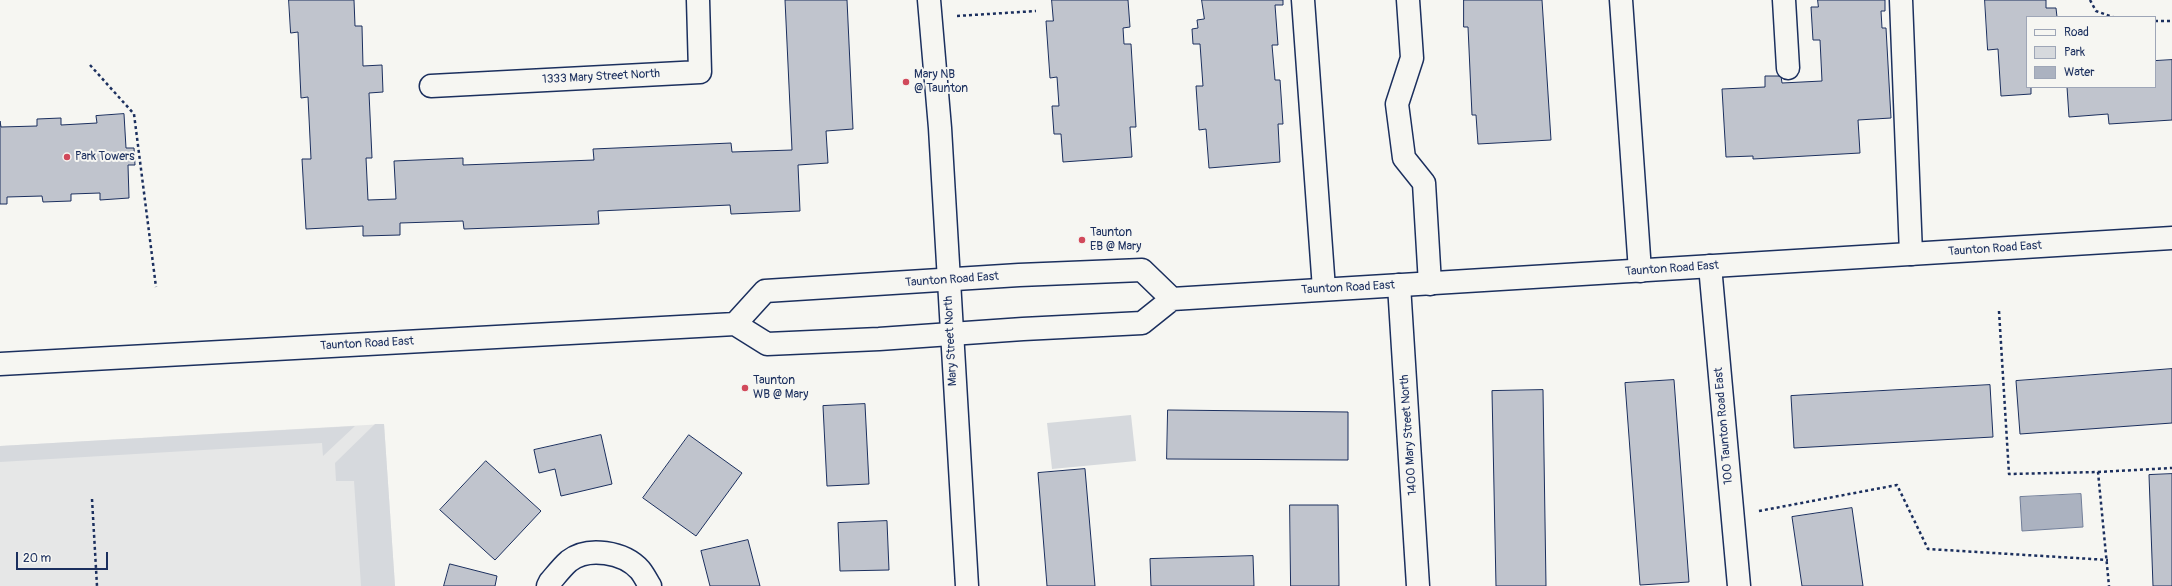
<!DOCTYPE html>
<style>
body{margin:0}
#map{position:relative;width:2172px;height:586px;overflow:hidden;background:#f6f6f2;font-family:Pangolin,sans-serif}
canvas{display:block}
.legend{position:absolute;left:2026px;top:16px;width:130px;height:72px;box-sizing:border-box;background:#f6f6f2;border:1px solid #9ea6b7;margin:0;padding:5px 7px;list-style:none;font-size:12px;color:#1b2f5e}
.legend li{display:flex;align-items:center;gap:8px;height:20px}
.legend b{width:20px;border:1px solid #9ea6b7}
.scale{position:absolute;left:16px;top:552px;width:92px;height:18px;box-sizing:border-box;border:2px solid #1b2f5e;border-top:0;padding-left:5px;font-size:12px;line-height:14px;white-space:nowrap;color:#1b2f5e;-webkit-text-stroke:3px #f6f6f2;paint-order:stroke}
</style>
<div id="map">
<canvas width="2172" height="586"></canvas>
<ul class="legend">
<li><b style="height:5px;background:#f6f6f2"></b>Road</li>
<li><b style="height:11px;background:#d6d9dd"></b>Park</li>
<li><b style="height:11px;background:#abb2c0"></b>Water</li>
</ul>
<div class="scale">20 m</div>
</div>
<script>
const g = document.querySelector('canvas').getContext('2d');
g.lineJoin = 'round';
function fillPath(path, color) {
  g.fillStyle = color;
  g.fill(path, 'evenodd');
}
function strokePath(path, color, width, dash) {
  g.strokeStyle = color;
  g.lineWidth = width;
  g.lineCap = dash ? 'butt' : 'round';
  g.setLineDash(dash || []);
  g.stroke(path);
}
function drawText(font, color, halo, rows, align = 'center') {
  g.font = font + ' Pangolin,sans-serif';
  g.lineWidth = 4;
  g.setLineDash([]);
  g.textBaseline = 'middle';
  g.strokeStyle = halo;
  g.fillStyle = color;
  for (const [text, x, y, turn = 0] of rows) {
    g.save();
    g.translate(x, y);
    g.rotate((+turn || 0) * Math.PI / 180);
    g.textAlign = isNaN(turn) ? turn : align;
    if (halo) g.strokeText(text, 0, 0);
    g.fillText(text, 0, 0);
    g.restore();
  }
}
fillPath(new Path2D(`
 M 384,424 L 395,586 L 0,586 L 0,446 Z`), '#e6e7e7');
fillPath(new Path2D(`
 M 1131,415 L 1136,461 L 1052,469 L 1047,423 Z
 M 375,424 L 384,424 L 395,586 L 361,586 L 354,481 L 336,481 L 335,463 Z
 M 355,426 L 323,456 L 322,443 L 0,462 L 0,446 Z`), '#d6d9dd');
const water = new Path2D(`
 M 2081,494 L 2083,527 L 2022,531 L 2020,497 Z`);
fillPath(water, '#abb2c0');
strokePath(water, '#717e99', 1);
const building = new Path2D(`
 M 289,0 L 354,0 L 355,26 L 362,26 L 363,66 L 382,65 L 383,92 L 369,93 L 372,158 L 366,158 L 368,200 L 396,199 L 394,161 L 463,158 L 463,165 L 594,160 L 593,149 L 731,143 L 732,152 L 792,150 L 785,0 L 847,0 L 853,129 L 826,131 L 828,163 L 798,165 L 800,211 L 731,214 L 730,205 L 598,211 L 599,224 L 464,229 L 463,221 L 400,223 L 400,235 L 363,236 L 363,226 L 306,229 L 302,159 L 311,159 L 308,97 L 301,98 L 298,32 L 291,33 Z
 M 1052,0 L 1128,0 L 1130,27 L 1123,28 L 1124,44 L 1131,44 L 1136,127 L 1130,127 L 1132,157 L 1063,162 L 1061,134 L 1054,134 L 1052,106 L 1059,106 L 1057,77 L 1050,78 L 1046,21 L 1053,21 Z
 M 1202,0 L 1283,0 L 1283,5 L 1275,5 L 1278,45 L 1272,45 L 1275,80 L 1280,80 L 1283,124 L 1278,124 L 1280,162 L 1209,168 L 1206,129 L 1199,130 L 1196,86 L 1203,86 L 1200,44 L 1193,44 L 1192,29 L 1198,28 L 1197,20 L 1204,19 Z
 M 1464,0 L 1542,0 L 1551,140 L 1478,144 L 1476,115 L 1472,115 L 1468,27 L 1464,27 Z
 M 1818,0 L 1885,0 L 1885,11 L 1881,11 L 1882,28 L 1886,28 L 1891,118 L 1858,120 L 1860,153 L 1753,159 L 1753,156 L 1726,157 L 1722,89 L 1765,87 L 1765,76 L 1781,76 L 1782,83 L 1822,81 L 1820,40 L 1813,40 L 1811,7 L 1818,7 Z
 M 1985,0 L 2046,0 L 2046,8 L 2056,8 L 2057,17 L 2027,17 L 2027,87 L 2031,87 L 2031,94 L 2001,96 L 1998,49 L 1988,50 Z
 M 2172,60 L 2172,120 L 2109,124 L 2108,114 L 2069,117 L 2067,87 L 2155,87 L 2155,61 Z
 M 124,114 L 126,148 L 134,148 L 135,165 L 128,165 L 129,198 L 100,200 L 100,193 L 71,194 L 71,201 L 43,202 L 42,196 L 7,197 L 7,204 L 0,204 L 0,121 L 1,127 L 37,126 L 37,119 L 61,118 L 61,125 L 97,123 L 96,116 Z
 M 2172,369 L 2172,423 L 2020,434 L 2016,381 Z
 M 1674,380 L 1689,582 L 1640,585 L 1625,383 Z
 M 1990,385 L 1993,437 L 1794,448 L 1791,396 Z
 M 1543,390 L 1546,586 L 1496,586 L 1492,391 Z
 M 865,404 L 869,484 L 827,486 L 823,406 Z
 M 1168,410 L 1348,412 L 1348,460 L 1167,459 Z
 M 601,435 L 612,484 L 561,496 L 555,469 L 539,473 L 534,450 Z
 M 689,435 L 742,473 L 696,536 L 643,498 Z
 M 486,461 L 541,511 L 495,560 L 440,510 Z
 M 1085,469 L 1095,586 L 1047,586 L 1038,473 Z
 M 2172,474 L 2172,586 L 2153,586 L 2149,475 Z
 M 1290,505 L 1338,505 L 1339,586 L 1291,586 Z
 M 1852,508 L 1863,586 L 1802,586 L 1792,517 Z
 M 887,521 L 889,570 L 840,571 L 838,523 Z
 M 748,540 L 760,586 L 710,586 L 701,551 Z
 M 1253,556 L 1254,586 L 1151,586 L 1150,559 Z
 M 450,564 L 497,576 L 495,586 L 444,586 Z`);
fillPath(building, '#c0c4cd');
strokePath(building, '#1b2f5e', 1);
const minor = new Path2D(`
 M 929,0 L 940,128 L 967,586
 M 1303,0 L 1324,289
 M 1408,0 L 1412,58 L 1397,104 L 1404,158 L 1424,183 L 1430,284
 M 1621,0 L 1640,271
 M 1784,0 L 1788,68
 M 1901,0 L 1911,254
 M 431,86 L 700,72 L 698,0
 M 1710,266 L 1739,586
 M 1399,285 L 1418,586
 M 548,586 L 550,582 C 556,575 562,567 569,561 C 588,546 624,552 640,570 C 644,575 647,581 650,586`);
const major = new Path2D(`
 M 735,324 L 765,291 L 1019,275 L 1142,270 L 1172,299
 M 0,364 L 735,324 L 767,344 L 879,339 L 1023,329 L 1142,323 L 1172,299 L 2172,238`);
strokePath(minor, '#1b2f5e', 25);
strokePath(major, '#1b2f5e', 25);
strokePath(new Path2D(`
 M 2090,0 L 2096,11 L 2113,17
 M 957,16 L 1036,11
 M 2155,21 L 2172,21
 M 90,65 L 134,114 L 156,287
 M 1999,311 L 2009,474 L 2098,472 L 2109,586
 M 2098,472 L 2172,468
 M 92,499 L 97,586
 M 1759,511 L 1897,485 L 1928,549 L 2108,560`), '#1b2f5e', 2.5, [3, 3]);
strokePath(minor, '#f6f6f2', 22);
strokePath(major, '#f6f6f2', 22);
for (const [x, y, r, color] of [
 [906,82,4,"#d1495b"],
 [67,157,4,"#d1495b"],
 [1082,240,4,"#d1495b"],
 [745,388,4,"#d1495b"]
]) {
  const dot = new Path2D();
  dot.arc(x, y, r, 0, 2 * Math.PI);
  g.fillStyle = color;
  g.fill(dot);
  strokePath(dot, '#f6f6f2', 1.5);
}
drawText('12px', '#1b2f5e', '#f6f6f2', [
 ["Mary NB",914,75],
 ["@ Taunton",914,89],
 ["Park Towers",75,157],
 ["Taunton",1090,233],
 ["EB @ Mary",1090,247],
 ["Taunton",753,381],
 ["WB @ Mary",753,395]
], 'left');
drawText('12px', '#1b2f5e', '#f6f6f2', [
 ["1333 Mary Street North",601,77,-3],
 ["Taunton Road East",1995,249,-4],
 ["Taunton Road East",1672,269,-4],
 ["Taunton Road East",952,280,-4],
 ["Taunton Road East",1348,288,-3],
 ["Mary Street North",951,341,-93],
 ["Taunton Road East",367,344,-3],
 ["100 Taunton Road East",1724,426,-95],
 ["1400 Mary Street North",1409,435,-94]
]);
</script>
